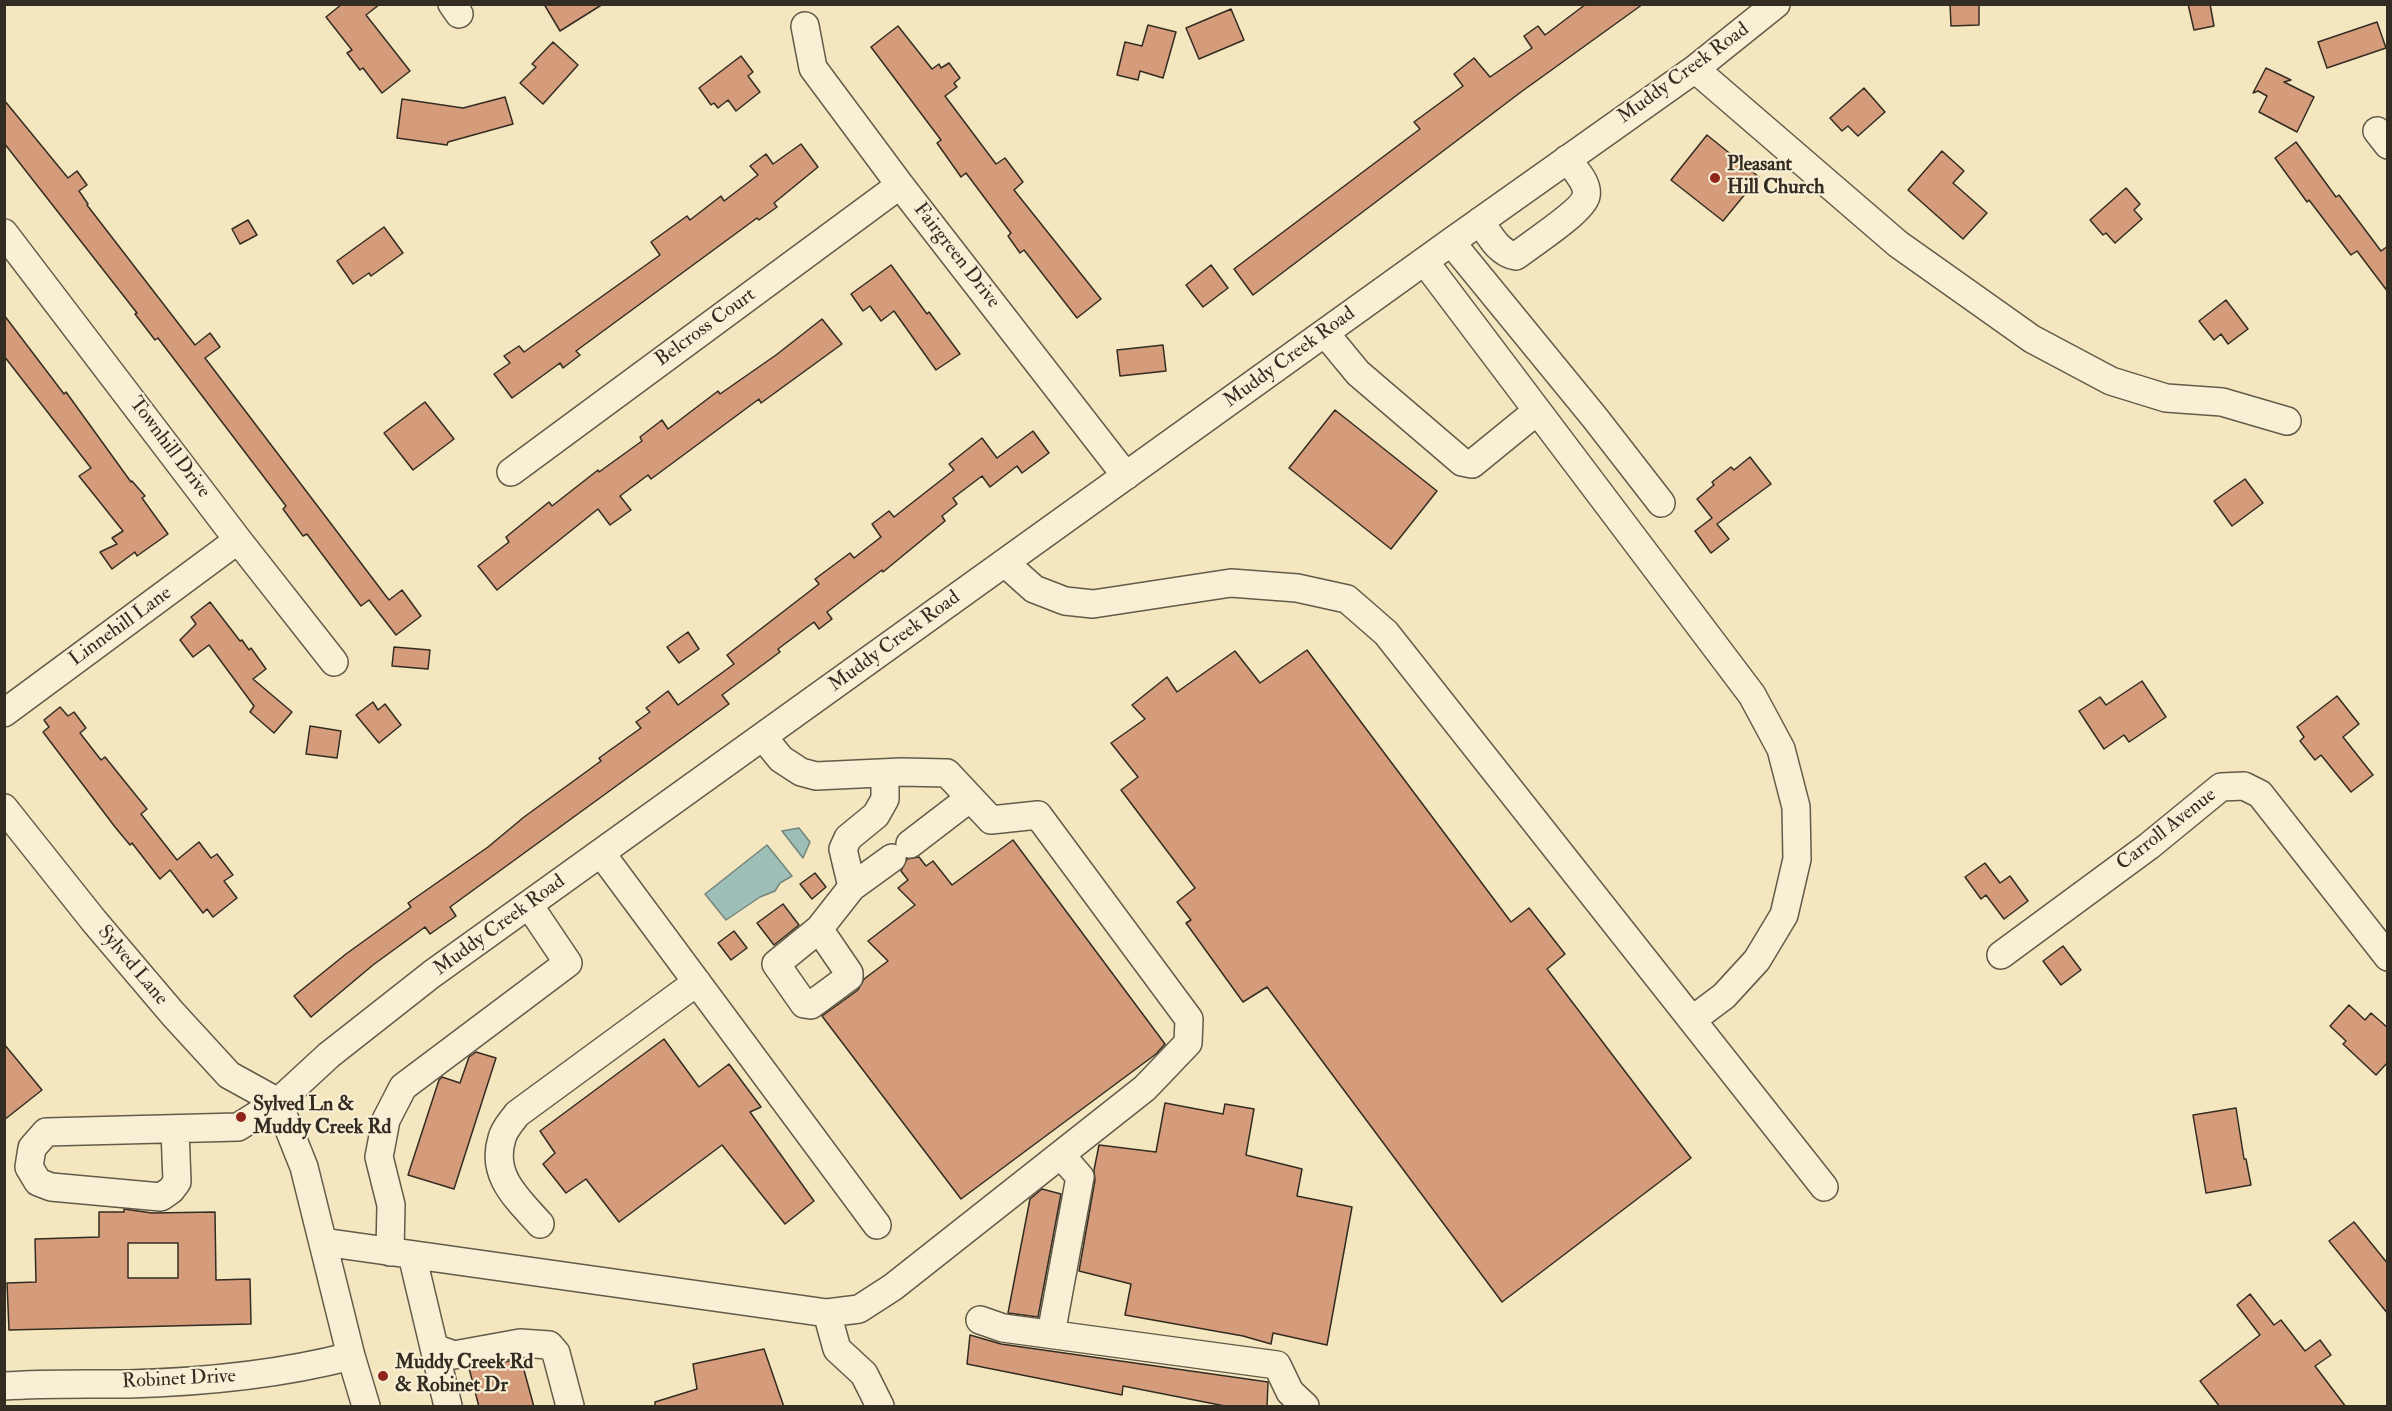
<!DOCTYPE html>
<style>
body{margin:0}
#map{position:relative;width:2392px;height:1411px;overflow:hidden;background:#f4e7bf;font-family:"IM FELL Double Pica",serif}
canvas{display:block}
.frame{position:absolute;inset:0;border:6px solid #332c22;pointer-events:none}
</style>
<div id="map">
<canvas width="2392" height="1411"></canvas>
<div class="frame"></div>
</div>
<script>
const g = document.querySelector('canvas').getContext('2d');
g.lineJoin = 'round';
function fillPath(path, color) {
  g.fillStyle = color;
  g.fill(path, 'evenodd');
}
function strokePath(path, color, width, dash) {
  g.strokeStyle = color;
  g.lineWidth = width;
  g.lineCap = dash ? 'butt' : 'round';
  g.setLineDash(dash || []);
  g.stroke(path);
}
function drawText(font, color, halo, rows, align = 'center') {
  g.font = font + ' "IM FELL Double Pica",serif';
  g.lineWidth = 4.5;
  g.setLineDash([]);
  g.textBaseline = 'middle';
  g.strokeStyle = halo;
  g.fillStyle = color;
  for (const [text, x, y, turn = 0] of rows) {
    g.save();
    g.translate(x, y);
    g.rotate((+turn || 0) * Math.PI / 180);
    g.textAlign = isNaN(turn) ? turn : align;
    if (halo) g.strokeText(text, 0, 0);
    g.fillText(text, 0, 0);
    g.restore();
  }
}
const water = new Path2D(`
 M 799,828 L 810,842 L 803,858 L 782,831 Z
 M 767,845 L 792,876 L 780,883 L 775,891 L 760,897 L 726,920 L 705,894 Z`);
fillPath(water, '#9dbfb8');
strokePath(water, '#73847c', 1.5);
const building = new Path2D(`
 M 342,4 L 380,4 L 366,15 L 410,71 L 382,93 L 363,68 L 360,70 L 347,53 L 352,50 L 326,17 Z
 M 544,4 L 603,4 L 560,31 Z
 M 1586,4 L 1643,4 L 1521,92 L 1253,295 L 1234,269 L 1420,129 L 1414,122 L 1463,86 L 1454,74 L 1474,58 L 1490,77 L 1532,48 L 1524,36 L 1538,26 L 1545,35 Z
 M 1950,4 L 1979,4 L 1979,25 L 1951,26 Z
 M 2188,4 L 2210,4 L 2214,26 L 2194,30 Z
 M 1231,9 L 1244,40 L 1199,59 L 1186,28 Z
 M 2377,22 L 2386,48 L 2327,68 L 2318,42 Z
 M 1148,25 L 1176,32 L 1163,78 L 1140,71 L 1138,80 L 1117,75 L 1125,42 L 1142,46 Z
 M 898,26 L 932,69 L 939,64 L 941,68 L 949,63 L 960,78 L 954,83 L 957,87 L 945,96 L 996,164 L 1005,158 L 1023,182 L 1014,190 L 1101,299 L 1077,318 L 1024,250 L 1020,253 L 1008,236 L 1011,233 L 966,173 L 961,177 L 937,143 L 941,140 L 871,47 Z
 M 553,42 L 578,65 L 543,104 L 520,83 L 536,67 L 532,64 Z
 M 741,56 L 753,72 L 748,76 L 760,92 L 736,111 L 728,100 L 718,108 L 714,103 L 711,105 L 699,88 Z
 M 2266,68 L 2291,80 L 2284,82 L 2314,97 L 2297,132 L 2259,112 L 2267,96 L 2258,91 L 2253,93 Z
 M 1864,88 L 1885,112 L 1858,136 L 1848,126 L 1842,131 L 1830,118 Z
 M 505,97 L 513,124 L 448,142 L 447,145 L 397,138 L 402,99 L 463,108 Z
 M 4,100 L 68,178 L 77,171 L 87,185 L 79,191 L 88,204 L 87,205 L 195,345 L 210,333 L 220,347 L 205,358 L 389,600 L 402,590 L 421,616 L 396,635 L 369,600 L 361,606 L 307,534 L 303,536 L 283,509 L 286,506 L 158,338 L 155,340 L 135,314 L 137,313 L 4,143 Z
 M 1707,135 L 1759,177 L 1723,221 L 1671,180 Z
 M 2296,142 L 2336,197 L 2339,195 L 2381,251 L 2388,246 L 2388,292 L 2357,251 L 2351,255 L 2309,200 L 2307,202 L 2275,158 Z
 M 801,144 L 818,167 L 774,203 L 777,207 L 759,220 L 757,218 L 576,351 L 580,355 L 563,368 L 560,363 L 512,398 L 494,374 L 510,363 L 504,356 L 519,346 L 524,352 L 660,255 L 651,242 L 687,216 L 690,220 L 721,196 L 724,201 L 758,175 L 750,166 L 766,154 L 773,164 Z
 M 1942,151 L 1964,171 L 1953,183 L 1987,213 L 1963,239 L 1908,190 Z
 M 2126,188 L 2140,204 L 2134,210 L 2142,219 L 2115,243 L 2106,233 L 2103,235 L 2090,220 Z
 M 248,220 L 257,235 L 240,244 L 232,229 Z
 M 384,227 L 403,253 L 371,276 L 369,273 L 353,284 L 337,261 Z
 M 891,265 L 927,314 L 929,312 L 960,354 L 936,370 L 894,311 L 881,321 L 870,306 L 863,311 L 851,294 Z
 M 1211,265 L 1228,288 L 1203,307 L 1186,285 Z
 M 2226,300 L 2248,329 L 2228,344 L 2221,334 L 2214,340 L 2199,321 Z
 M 4,315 L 64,394 L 66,392 L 131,482 L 132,481 L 145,496 L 142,498 L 168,534 L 137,556 L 135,552 L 112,569 L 100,552 L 117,544 L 112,538 L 123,531 L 79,476 L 91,468 L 4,356 Z
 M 822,319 L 842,344 L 761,403 L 759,399 L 651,479 L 648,475 L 620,496 L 631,510 L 610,525 L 598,509 L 497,590 L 478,566 L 509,542 L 506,537 L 549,502 L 552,506 L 598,470 L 599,472 L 642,441 L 640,437 L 662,420 L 668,429 L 718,391 L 720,394 L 776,355 Z
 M 1163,345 L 1166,371 L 1120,376 L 1117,350 Z
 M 425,402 L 454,439 L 413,470 L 384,433 Z
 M 1335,410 L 1437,491 L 1391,549 L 1289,468 Z
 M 1033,431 L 1049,453 L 1022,473 L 1017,466 L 990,487 L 982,476 L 953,498 L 957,504 L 942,516 L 945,521 L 883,572 L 882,570 L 827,612 L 832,619 L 819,629 L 814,622 L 778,649 L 780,652 L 722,695 L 729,704 L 450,907 L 456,916 L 430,934 L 425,927 L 373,965 L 311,1017 L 294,996 L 346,954 L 411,907 L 408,903 L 488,847 L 524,817 L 601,761 L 599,758 L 641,728 L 636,722 L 650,712 L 646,708 L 668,691 L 678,705 L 734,664 L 727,655 L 819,584 L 815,579 L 850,553 L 854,558 L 881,537 L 872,524 L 889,511 L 894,517 L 954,470 L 949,464 L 982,438 L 997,458 Z
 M 1750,457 L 1771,484 L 1717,524 L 1729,539 L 1711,553 L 1695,531 L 1712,518 L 1697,499 L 1714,485 L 1712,482 L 1731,467 L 1734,470 Z
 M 2245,479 L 2263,503 L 2232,526 L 2214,501 Z
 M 210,602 L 240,641 L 242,640 L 249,650 L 251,648 L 266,669 L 253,679 L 292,712 L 274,733 L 250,712 L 254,706 L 209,645 L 193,657 L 180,640 L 196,624 L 191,617 Z
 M 688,632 L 699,649 L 679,663 L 667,647 Z
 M 394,647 L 430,650 L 428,669 L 392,666 Z
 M 1307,650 L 1511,922 L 1529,908 L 1565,954 L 1547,969 L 1691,1158 L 1502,1302 L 1267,987 L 1243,1002 L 1186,923 L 1191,920 L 1177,902 L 1195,888 L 1121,790 L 1138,777 L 1111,743 L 1145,719 L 1132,705 L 1167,677 L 1177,692 L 1235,651 L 1260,683 Z
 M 2142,681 L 2166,717 L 2129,742 L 2124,735 L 2104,749 L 2079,711 L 2100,697 L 2106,705 Z
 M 2337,696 L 2359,724 L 2343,737 L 2373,775 L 2351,792 L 2321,755 L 2315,760 L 2300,741 L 2304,737 L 2297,727 Z
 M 373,702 L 378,710 L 385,704 L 401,725 L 379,743 L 356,715 Z
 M 60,707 L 68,716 L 74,712 L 86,728 L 80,733 L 101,760 L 105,757 L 147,809 L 141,814 L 177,860 L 199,842 L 211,858 L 217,854 L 233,875 L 224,881 L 237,898 L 213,917 L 207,909 L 203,913 L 170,870 L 160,879 L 132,843 L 130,845 L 115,827 L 43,732 L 49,727 L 44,720 Z
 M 310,726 L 341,731 L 337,758 L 306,754 Z
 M 1013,840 L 1165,1044 L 1156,1054 L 961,1199 L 822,1016 L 858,990 L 864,979 L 888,961 L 868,941 L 915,905 L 898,888 L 908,880 L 901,871 L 907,859 L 919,857 L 926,866 L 933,861 L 952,885 Z
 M 1985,863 L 2000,883 L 2010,876 L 2028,901 L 2004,919 L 1986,895 L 1981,899 L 1965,877 Z
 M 815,873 L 826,887 L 812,899 L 800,884 Z
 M 783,904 L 799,925 L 774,945 L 757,923 Z
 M 734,931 L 747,948 L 731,960 L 718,943 Z
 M 2063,946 L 2081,970 L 2061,985 L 2043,961 Z
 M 2349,1005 L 2365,1020 L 2371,1013 L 2388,1028 L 2388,1062 L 2376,1075 L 2343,1044 L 2346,1041 L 2330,1026 Z
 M 664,1039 L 699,1087 L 729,1064 L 761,1107 L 750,1112 L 814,1201 L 785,1224 L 722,1145 L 619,1222 L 586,1179 L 566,1193 L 543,1164 L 555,1153 L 540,1131 Z
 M 4,1044 L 42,1090 L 4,1120 Z
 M 476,1052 L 496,1058 L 454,1189 L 408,1175 L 439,1080 L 442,1077 L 460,1083 L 469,1057 Z
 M 1165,1103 L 1223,1114 L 1225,1104 L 1254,1109 L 1246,1155 L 1302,1169 L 1297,1196 L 1352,1207 L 1327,1345 L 1273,1333 L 1271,1344 L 1243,1336 L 1125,1315 L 1131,1284 L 1079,1271 L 1095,1180 L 1094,1170 L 1099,1145 L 1156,1152 Z
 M 2236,1108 L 2244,1159 L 2246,1159 L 2251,1185 L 2206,1193 L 2193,1115 Z
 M 1042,1189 L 1061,1194 L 1038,1317 L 1008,1313 L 1030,1199 Z
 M 124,1209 L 152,1213 L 215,1212 L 216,1280 L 250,1279 L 251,1324 L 9,1330 L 7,1283 L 36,1282 L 35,1239 L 99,1237 L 99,1212 L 124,1212 ZM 128,1243 L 178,1243 L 178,1278 L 128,1278 Z
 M 2354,1222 L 2388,1264 L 2388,1314 L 2329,1241 Z
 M 2250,1294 L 2274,1325 L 2281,1320 L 2305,1351 L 2320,1340 L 2331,1355 L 2315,1366 L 2346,1407 L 2220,1407 L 2200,1381 L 2260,1335 L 2237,1305 Z
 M 970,1335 L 1001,1344 L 1268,1382 L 1267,1407 L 1230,1407 L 1123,1386 L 1122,1395 L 967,1364 Z
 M 764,1349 L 784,1407 L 655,1407 L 655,1402 L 697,1389 L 693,1364 Z
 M 521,1359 L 534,1407 L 479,1407 L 469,1368 Z`);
fillPath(building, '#d49c7b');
strokePath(building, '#332c22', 1.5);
const minor = new Path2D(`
 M 452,4 L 459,14
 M 805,26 L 813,68 L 900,185 L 1126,476
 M 1695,69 L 1898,244 L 2032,339 L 2111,381 L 2166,398 L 2222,402 L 2287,421
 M 2377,131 L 2388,145
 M 1480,221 C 1489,234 1498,253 1516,256 C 1530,245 1583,211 1586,196 C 1589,183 1574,169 1567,159
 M 4,233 L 238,540 L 334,662
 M 1451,242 L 1595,418 L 1661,503
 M 1425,262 L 1752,695 L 1781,749 L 1796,807 L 1797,859 L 1784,915 L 1757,960 L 1724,996 L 1692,1020
 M 1325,333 L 1358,373 L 1462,462 L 1472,464 L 1537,411
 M 511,472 L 900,185
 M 1005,563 L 1034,589 L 1065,601 L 1093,604 L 1231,583 L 1297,588 L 1347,599 L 1386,633 L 1824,1187
 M 4,713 L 238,540
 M 4,808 L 94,921 L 173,1014 L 229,1075 L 278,1102
 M 910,844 L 970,798
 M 601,853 L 877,1225
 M 852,887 L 843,849 L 848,838 L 876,815 L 885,799 L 885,773
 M 819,929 L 776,964 L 804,1004 L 811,1005 L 849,977 L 849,973 L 819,929 L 852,887 L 892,858
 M 2001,955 L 2149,846 L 2221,787 L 2244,786 L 2260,794 L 2388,957
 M 278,1102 L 304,1167 L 351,1356 L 366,1406
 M 175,1130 L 177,1182 L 171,1190 L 161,1197 L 51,1187 L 38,1182 L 29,1167 L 32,1148 L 46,1132 L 238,1127 L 278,1102 L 329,1055 L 432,974 L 1451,242 L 1695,69 L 1776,4
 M 540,1224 C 518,1199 490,1176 502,1138 C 504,1129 512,1121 517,1114 L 697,982
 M 323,1242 L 827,1313 L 859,1309 L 893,1287 L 1145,1088 L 1188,1043 L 1189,1019 L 1038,815 L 991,820 L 947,773 L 901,772 L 816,776 L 801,772 L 781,759 L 763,737
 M 390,1252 L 391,1205 L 379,1157 L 386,1120 L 403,1087 L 568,963 L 529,905
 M 412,1255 L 448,1406
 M 827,1313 L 837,1349 L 864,1374 L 880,1406
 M 980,1320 L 1003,1328 L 1277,1365 L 1290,1392 L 1305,1406
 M 1051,1334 L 1080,1177 L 1061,1155
 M 434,1348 L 454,1355 L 520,1343 L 549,1345 L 556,1353 L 570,1406
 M 4,1386 C 46,1383 87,1384 128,1384 C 203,1382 278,1375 351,1356`);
strokePath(minor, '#635b49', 30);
strokePath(minor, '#f8efd5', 27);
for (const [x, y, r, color] of [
 [1715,178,6,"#8f2418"],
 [241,1117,6,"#8f2418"],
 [383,1376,6,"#8f2418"]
]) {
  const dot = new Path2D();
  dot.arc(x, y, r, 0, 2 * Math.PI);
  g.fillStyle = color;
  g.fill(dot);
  strokePath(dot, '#f8efd5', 2);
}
drawText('20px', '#332c22', '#f8efd5', [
 ["Muddy Creek Road",1684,74,-36],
 ["Fairgreen Drive",956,256,52],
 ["Belcross Court",706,328,-36],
 ["Muddy Creek Road",1290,358,-36],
 ["Townhill Drive",169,448,53],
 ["Linnehill Lane",121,627,-36],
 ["Muddy Creek Road",895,642,-36],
 ["Carroll Avenue",2167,830,-38],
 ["Muddy Creek Road",500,926,-36],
 ["Sylved Lane",132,966,50],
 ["Robinet Drive",179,1380,-3]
]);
drawText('bold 20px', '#332c22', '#f8efd5', [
 ["Pleasant",1727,166],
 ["Hill Church",1727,189],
 ["Sylved Ln &",253,1106],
 ["Muddy Creek Rd",253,1129],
 ["Muddy Creek Rd",395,1364],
 ["& Robinet Dr",395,1387]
], 'left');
</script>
